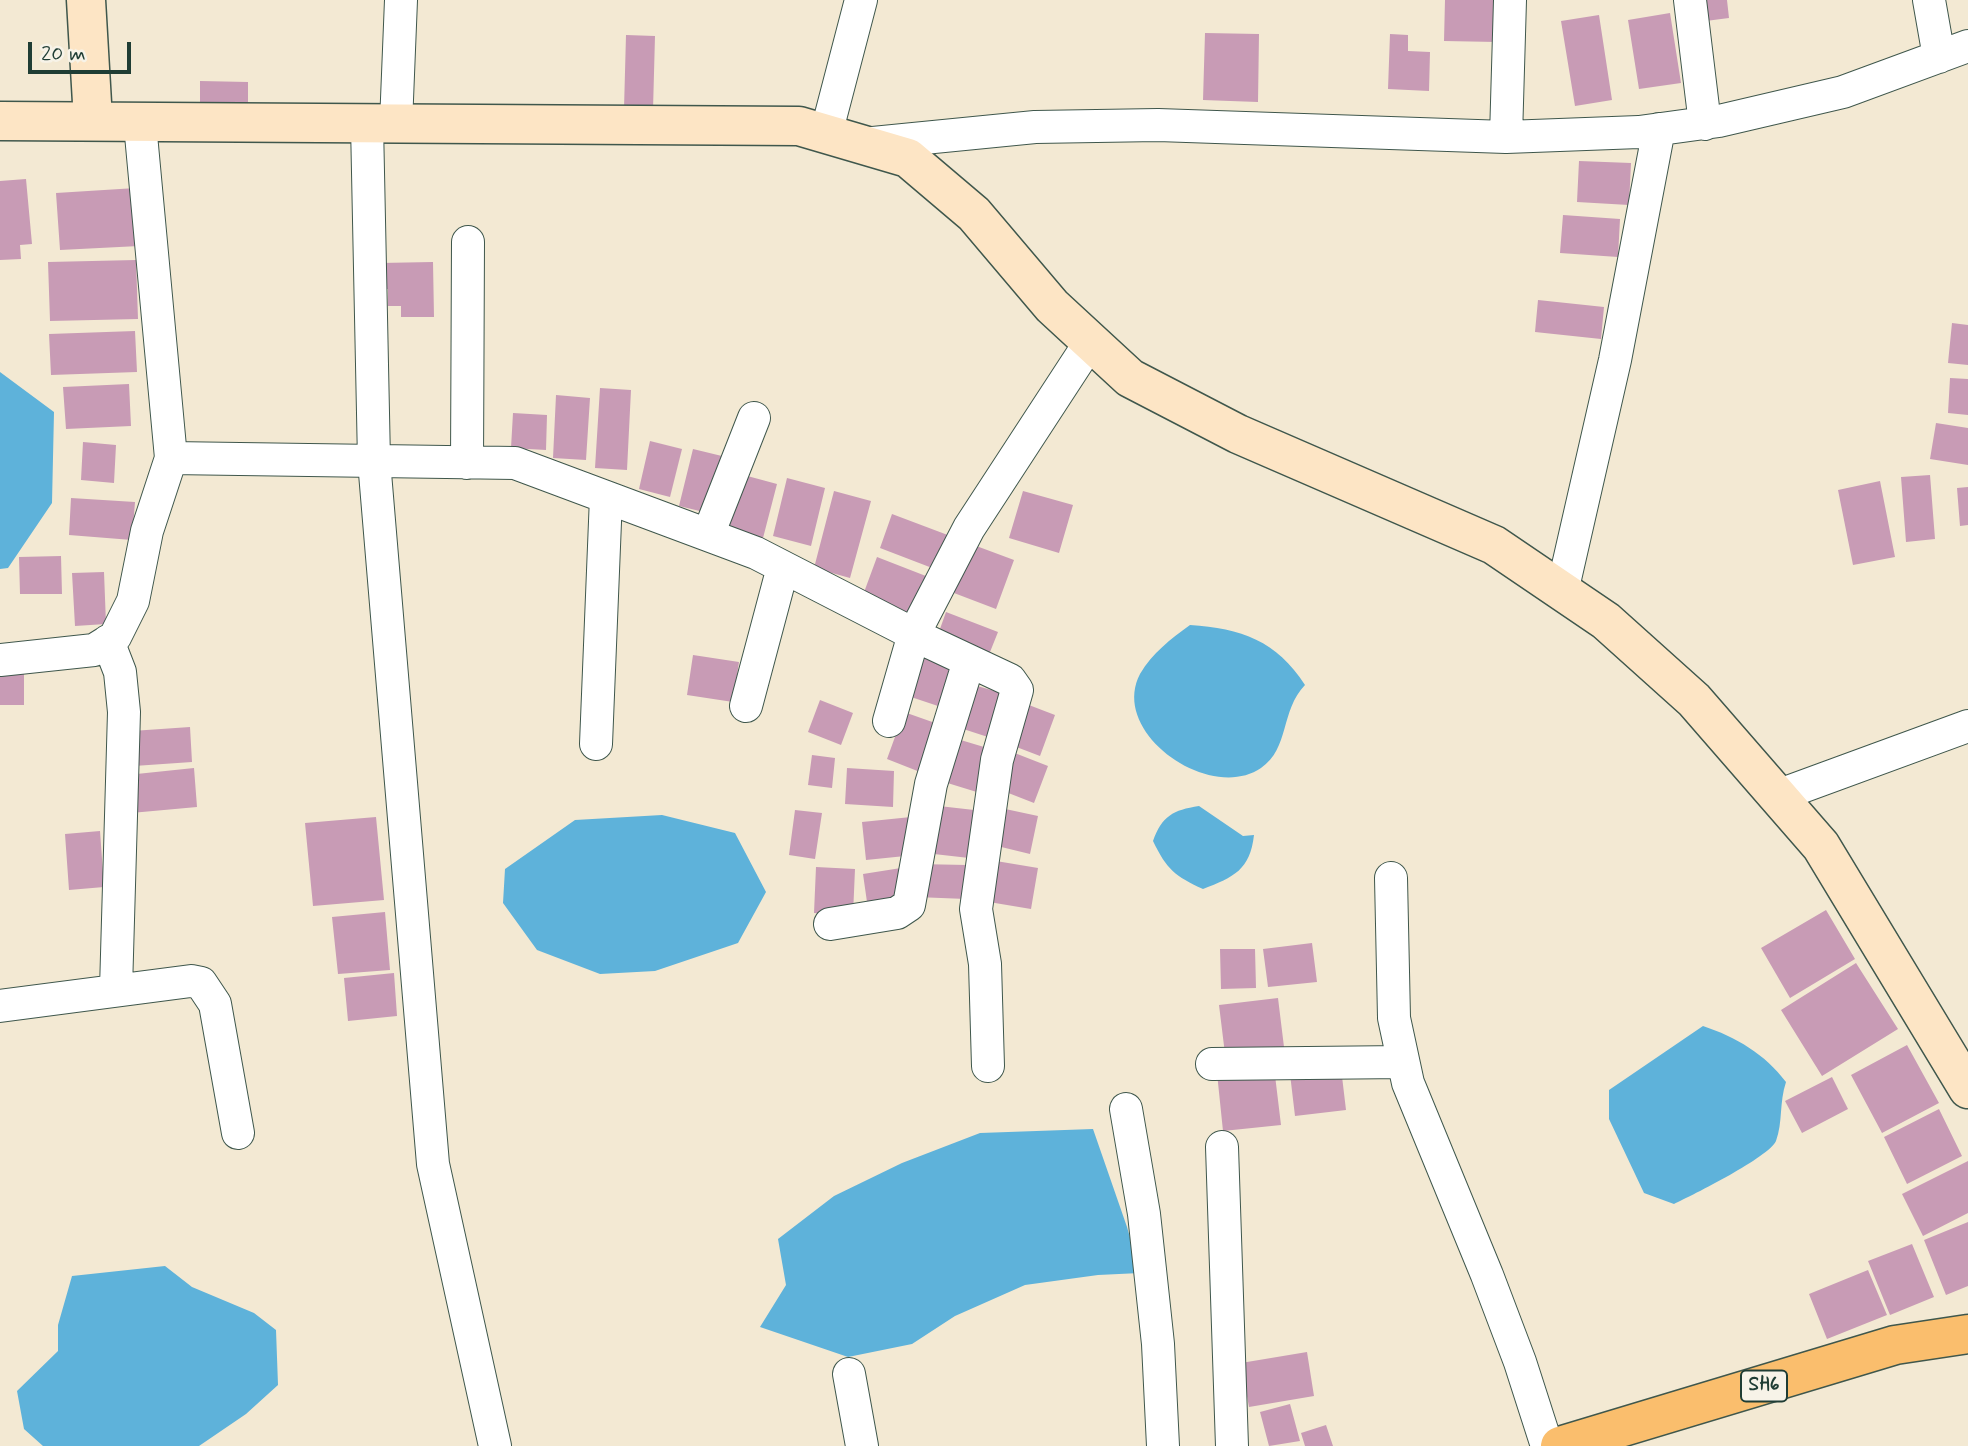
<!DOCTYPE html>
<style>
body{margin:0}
#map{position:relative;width:1968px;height:1446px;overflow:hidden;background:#f3e9d3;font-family:Mynerve,sans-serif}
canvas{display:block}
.scale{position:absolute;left:28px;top:42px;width:103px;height:32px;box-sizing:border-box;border:4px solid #1f3d34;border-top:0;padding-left:9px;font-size:21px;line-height:24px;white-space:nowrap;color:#1f3d34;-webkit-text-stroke:5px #f7f3e8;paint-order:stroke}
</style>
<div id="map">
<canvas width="1968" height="1446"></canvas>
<div class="scale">20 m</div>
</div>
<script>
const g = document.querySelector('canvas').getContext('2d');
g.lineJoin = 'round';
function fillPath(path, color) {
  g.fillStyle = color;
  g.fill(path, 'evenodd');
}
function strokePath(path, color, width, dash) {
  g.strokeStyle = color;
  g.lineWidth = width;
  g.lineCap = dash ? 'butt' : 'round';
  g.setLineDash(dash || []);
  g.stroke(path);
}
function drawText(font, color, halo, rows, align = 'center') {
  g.font = font + ' Mynerve,sans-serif';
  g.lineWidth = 5;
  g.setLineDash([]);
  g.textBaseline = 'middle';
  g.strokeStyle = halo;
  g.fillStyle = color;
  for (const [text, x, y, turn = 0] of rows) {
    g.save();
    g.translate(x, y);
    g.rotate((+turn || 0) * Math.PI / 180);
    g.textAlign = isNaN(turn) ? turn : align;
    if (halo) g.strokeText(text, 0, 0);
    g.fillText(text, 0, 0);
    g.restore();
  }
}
fillPath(new Path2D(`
 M 0,372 L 54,412 L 52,503 L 8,568 L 0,569 Z
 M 1190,625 C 1241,628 1277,641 1305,685 C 1280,711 1290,748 1261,768 C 1210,803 1109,733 1140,674 C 1152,653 1171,639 1190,625 Z
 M 1199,806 L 1243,836 L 1254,835 C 1250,870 1234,877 1203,889 C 1175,876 1167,870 1153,841 C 1162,816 1173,810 1199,806 Z
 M 662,815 L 735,833 L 766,892 L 738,943 L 655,971 L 600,974 L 537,950 L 503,903 L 505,869 L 575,820 Z
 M 1703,1026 C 1736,1037 1765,1054 1786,1082 C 1779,1103 1783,1122 1776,1141 C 1769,1157 1693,1195 1674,1204 L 1644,1193 L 1609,1119 L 1609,1090 Z
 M 1093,1129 L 1127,1227 L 1140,1273 L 1098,1275 L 1025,1285 L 955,1316 L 912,1344 L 848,1357 L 760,1327 L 786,1285 L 778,1239 L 834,1196 L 902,1163 L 980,1133 Z
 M 165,1266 L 192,1287 L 254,1313 L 276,1330 L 278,1385 L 246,1414 L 199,1446 L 43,1446 L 24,1429 L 17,1391 L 58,1351 L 58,1325 L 72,1276 Z`), '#5eb2da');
fillPath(new Path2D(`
 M 1445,0 L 1497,0 L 1497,42 L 1444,41 Z
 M 1695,0 L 1727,0 L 1729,18 L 1698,22 Z
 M 1670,13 L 1681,83 L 1639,89 L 1628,20 Z
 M 1599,15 L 1612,100 L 1575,106 L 1561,21 Z
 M 1205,33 L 1259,34 L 1258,102 L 1203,100 Z
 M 1390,34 L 1408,35 L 1408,51 L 1430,52 L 1429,91 L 1388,89 Z
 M 626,35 L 655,36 L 653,110 L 624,109 Z
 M 200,81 L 248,82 L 248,107 L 200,106 Z
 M 1579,161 L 1631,163 L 1629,205 L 1577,202 Z
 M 26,179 L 32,244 L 20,245 L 21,259 L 0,260 L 0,181 Z
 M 136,188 L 139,246 L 60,250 L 56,193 Z
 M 1563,215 L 1620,219 L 1618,257 L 1560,253 Z
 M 136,260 L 138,319 L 50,321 L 48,262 Z
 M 433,262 L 434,317 L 401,317 L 401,306 L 388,306 L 388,289 L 380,289 L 380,263 Z
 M 1538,300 L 1604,307 L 1601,339 L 1535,332 Z
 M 1952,323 L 1968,325 L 1968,365 L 1948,363 Z
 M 135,331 L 137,372 L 51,375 L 49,334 Z
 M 1950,378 L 1968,379 L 1968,415 L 1948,413 Z
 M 129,384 L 131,426 L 66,429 L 63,387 Z
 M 600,388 L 631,390 L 627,470 L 595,468 Z
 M 556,395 L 590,398 L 586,460 L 553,458 Z
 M 513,413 L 547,415 L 546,450 L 511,448 Z
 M 1936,423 L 1968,428 L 1968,465 L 1930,459 Z
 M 650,441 L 682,449 L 670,497 L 639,489 Z
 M 83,442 L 116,445 L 114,483 L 81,480 Z
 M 693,449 L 726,457 L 712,514 L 679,506 Z
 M 740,474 L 777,484 L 763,538 L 725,527 Z
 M 1930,475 L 1935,539 L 1906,542 L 1901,477 Z
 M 787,478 L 825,488 L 811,546 L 773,536 Z
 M 1880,481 L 1895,557 L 1853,565 L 1838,490 Z
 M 1968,487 L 1968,525 L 1960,526 L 1957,488 Z
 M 834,491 L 871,501 L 850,578 L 814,568 Z
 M 1023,491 L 1073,505 L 1059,553 L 1009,538 Z
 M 71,498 L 135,502 L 132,540 L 69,535 Z
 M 892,514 L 953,537 L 940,571 L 880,548 Z
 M 971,544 L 1014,560 L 996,609 L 954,593 Z
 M 61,556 L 62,594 L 20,594 L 19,557 Z
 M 877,557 L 931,578 L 917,616 L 863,595 Z
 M 104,572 L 106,624 L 75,626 L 72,573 Z
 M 946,612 L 998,632 L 986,662 L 935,643 Z
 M 916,654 L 957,668 L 944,708 L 902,694 Z
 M 693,655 L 739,662 L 733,702 L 687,695 Z
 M 0,671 L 24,671 L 24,705 L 0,705 Z
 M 967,683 L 1005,694 L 991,738 L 954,726 Z
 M 820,700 L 853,713 L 841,745 L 808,732 Z
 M 1021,702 L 1055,715 L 1040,756 L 1006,743 Z
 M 904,712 L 938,724 L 920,772 L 887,759 Z
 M 190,727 L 192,762 L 134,766 L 132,731 Z
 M 954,738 L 994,750 L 980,793 L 941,781 Z
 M 1007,750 L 1048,766 L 1034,803 L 993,787 Z
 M 812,755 L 835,758 L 832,788 L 808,785 Z
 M 194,768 L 197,807 L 131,813 L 127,775 Z
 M 847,768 L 894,771 L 893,807 L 845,804 Z
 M 930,805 L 983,811 L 978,859 L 925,853 Z
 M 996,807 L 1038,816 L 1030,854 L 989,844 Z
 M 795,810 L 822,813 L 815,859 L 789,855 Z
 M 376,817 L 384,900 L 313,906 L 305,823 Z
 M 911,817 L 915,855 L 866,860 L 862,822 Z
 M 100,831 L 104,887 L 69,890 L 65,834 Z
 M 990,860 L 1038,868 L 1031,909 L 983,901 Z
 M 917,864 L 967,865 L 966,899 L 916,897 Z
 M 816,867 L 855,869 L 853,915 L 814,913 Z
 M 901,868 L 907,902 L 868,909 L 863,874 Z
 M 1826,910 L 1855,959 L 1790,998 L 1761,948 Z
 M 385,912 L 390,970 L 338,974 L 332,917 Z
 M 1312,943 L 1317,982 L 1268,987 L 1263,949 Z
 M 1220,949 L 1255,949 L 1256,988 L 1221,989 Z
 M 1856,963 L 1898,1029 L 1822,1076 L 1781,1010 Z
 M 394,973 L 397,1016 L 348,1021 L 344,978 Z
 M 1278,998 L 1284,1047 L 1225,1054 L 1219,1005 Z
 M 1907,1045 L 1939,1103 L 1882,1133 L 1851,1075 Z
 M 1274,1067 L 1281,1125 L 1223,1131 L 1217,1073 Z
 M 1341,1068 L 1346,1110 L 1295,1116 L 1290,1074 Z
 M 1832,1077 L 1848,1109 L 1802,1133 L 1785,1101 Z
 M 1939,1109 L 1962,1156 L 1907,1184 L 1884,1137 Z
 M 1968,1161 L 1968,1213 L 1923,1236 L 1902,1194 Z
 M 1968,1222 L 1968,1286 L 1946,1295 L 1924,1240 Z
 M 1912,1244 L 1934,1297 L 1890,1315 L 1868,1261 Z
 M 1868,1270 L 1887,1315 L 1827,1339 L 1809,1294 Z
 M 1307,1352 L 1314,1396 L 1249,1407 L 1241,1363 Z
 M 1290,1404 L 1300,1441 L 1269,1446 L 1260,1412 Z
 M 1326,1425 L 1333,1446 L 1305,1446 L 1301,1433 Z`), '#c89bb5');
const street = new Path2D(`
 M 1690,0 L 1705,124
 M 1929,0 L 1939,57
 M 140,124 L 171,458 L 515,463 L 756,553 L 929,642 L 1010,680 L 1017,690 L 997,760 L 976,909 L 985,964 L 988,1066
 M 367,124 L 374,461 L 433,1164 L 495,1446
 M 396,124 L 401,0
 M 826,134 L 861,0
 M 1506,137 L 1510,0
 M 873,143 L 1035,127 L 1158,125 L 1506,137 L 1639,132 L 1719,121 L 1843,92 L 1968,46
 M 467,463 L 468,242
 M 708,535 L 754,418
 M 1562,592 L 1615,360 L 1659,129
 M 108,641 L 120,672 L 124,712 L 116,989
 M 0,660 L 94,650 L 115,637 L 133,601 L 147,531 L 171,458
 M 746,706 L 783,567
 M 889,721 L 914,634 L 969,528 L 1091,341
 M 596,744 L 606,497
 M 1777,796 L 1968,726
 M 1391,878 L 1394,1018 L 1408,1083 L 1487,1275 L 1520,1362 L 1547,1446
 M 830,924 L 897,913 L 909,905 L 931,784 L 969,661
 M 0,1006 L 191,981 L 201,983 L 215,1004 L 238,1133
 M 1212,1064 L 1403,1062
 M 1126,1109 L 1144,1214 L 1158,1344 L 1163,1446
 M 1222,1147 L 1232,1446
 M 849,1374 L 862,1446`);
const secondary = new Path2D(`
 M 86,0 L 93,120
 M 0,121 L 799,126 L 908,158 L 974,214 L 1052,306 L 1130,378 L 1238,434 L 1494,545 L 1606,621 L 1694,700 L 1821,846 L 1968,1089`);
const primary = new Path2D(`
 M 1560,1446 L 1895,1345 L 1968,1334`);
strokePath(street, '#3f574c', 34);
strokePath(secondary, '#3f574c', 41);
strokePath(primary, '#3f574c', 41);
strokePath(street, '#fff', 32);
strokePath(secondary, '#fde5c5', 38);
strokePath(primary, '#fabe6d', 38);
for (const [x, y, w] of [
 [1764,1386,46]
]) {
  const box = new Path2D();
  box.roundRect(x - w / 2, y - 15.5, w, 31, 5);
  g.fillStyle = '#f7f3e8';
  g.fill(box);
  strokePath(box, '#1f3d34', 2);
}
drawText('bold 19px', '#1f3d34', null, [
 ["SH6",1764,1386]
]);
</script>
